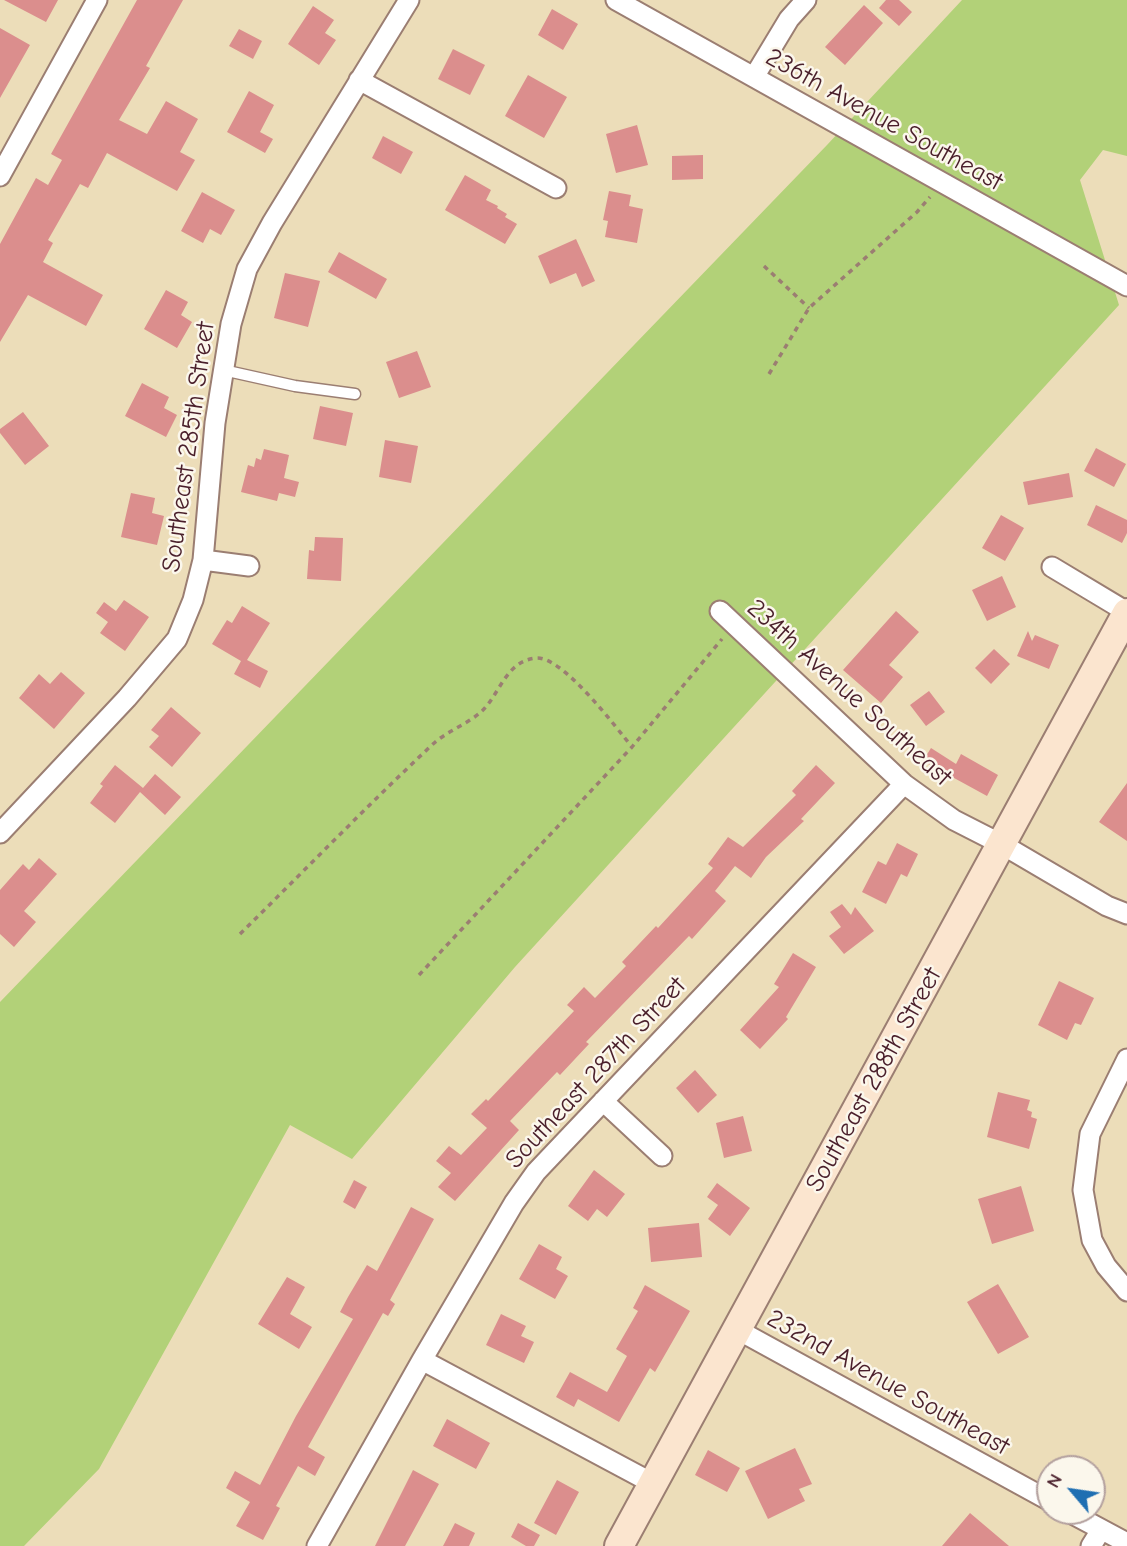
<!DOCTYPE html>
<style>
body{margin:0}
#map{position:relative;width:1127px;height:1546px;overflow:hidden;background:#ecddb9;font-family:"Comic Neue",sans-serif}
canvas{display:block}
.north{position:absolute;left:1036px;top:1455px;width:70px;height:70px;box-sizing:border-box;background:#fbf7ec;border:2px solid #b4a19f;border-radius:50%;rotate:299deg;font-size:19px;font-weight:700;line-height:28px;text-align:center;color:#4a1f2b}
.north::after{content:'';display:block;margin:auto;width:24px;height:32px;background:#1f6fb2;clip-path:polygon(50% 0,100% 100%,50% 72%,0 100%)}
</style>
<div id="map">
<canvas width="1127" height="1546"></canvas>
<div class="north">N</div>
</div>
<script>
const g = document.querySelector('canvas').getContext('2d');
g.lineJoin = 'round';
function fillPath(path, color) {
  g.fillStyle = color;
  g.fill(path, 'evenodd');
}
function strokePath(path, color, width, dash) {
  g.strokeStyle = color;
  g.lineWidth = width;
  g.lineCap = dash ? 'butt' : 'round';
  g.setLineDash(dash || []);
  g.stroke(path);
}
function drawText(font, color, halo, rows, align = 'center') {
  g.font = font + ' "Comic Neue",sans-serif';
  g.lineWidth = 5;
  g.setLineDash([]);
  g.textBaseline = 'middle';
  g.strokeStyle = halo;
  g.fillStyle = color;
  for (const [text, x, y, turn = 0] of rows) {
    g.save();
    g.translate(x, y);
    g.rotate((+turn || 0) * Math.PI / 180);
    g.textAlign = isNaN(turn) ? turn : align;
    if (halo) g.strokeText(text, 0, 0);
    g.fillText(text, 0, 0);
    g.restore();
  }
}
fillPath(new Path2D(`
 M 962,0 L 1127,0 L 1127,156 L 1103,150 L 1080,180 L 1119,305 L 515,967 L 352,1159 L 290,1125 L 99,1469 L 24,1546 L 0,1546 L 0,1002 L 827,145 Z`), '#b2d178');
fillPath(new Path2D(`
 M 4,0 L 58,0 L 46,22 Z
 M 137,0 L 183,0 L 146,66 L 150,68 L 119,120 L 147,134 L 166,101 L 198,119 L 180,152 L 195,160 L 177,191 L 107,153 L 88,188 L 80,184 L 48,240 L 53,243 L 43,262 L 103,295 L 86,326 L 28,295 L 0,342 L 0,244 L 36,178 L 48,185 L 62,160 L 51,154 Z
 M 886,0 L 899,0 L 912,12 L 899,26 L 879,8 Z
 M 864,5 L 883,23 L 845,65 L 825,47 Z
 M 313,6 L 334,20 L 325,33 L 336,40 L 319,65 L 288,44 Z
 M 552,9 L 578,24 L 563,50 L 538,35 Z
 M 0,28 L 30,45 L 0,98 Z
 M 239,29 L 262,41 L 253,59 L 229,46 Z
 M 453,49 L 485,65 L 470,95 L 438,79 Z
 M 528,75 L 567,97 L 544,138 L 505,116 Z
 M 249,91 L 274,105 L 260,132 L 273,139 L 265,153 L 227,132 Z
 M 637,125 L 648,165 L 616,173 L 606,134 Z
 M 383,136 L 413,152 L 401,174 L 372,158 Z
 M 703,155 L 703,179 L 672,180 L 672,156 Z
 M 465,175 L 491,190 L 486,200 L 498,206 L 497,208 L 507,214 L 505,217 L 517,224 L 505,244 L 445,210 Z
 M 609,191 L 631,195 L 629,206 L 643,209 L 637,243 L 605,237 L 608,221 L 603,220 Z
 M 202,192 L 235,210 L 221,235 L 210,229 L 203,243 L 181,231 Z
 M 576,239 L 595,281 L 582,287 L 576,273 L 550,284 L 538,256 Z
 M 339,252 L 387,279 L 376,299 L 328,272 Z
 M 285,273 L 320,281 L 308,327 L 274,318 Z
 M 166,290 L 188,302 L 181,315 L 192,322 L 177,348 L 144,329 Z
 M 417,351 L 431,387 L 399,398 L 386,362 Z
 M 142,383 L 169,397 L 164,408 L 177,415 L 166,437 L 125,416 Z
 M 320,406 L 353,413 L 346,446 L 313,439 Z
 M 23,412 L 49,446 L 25,465 L 0,433 L 0,429 Z
 M 385,440 L 418,446 L 411,483 L 379,477 Z
 M 1096,448 L 1126,464 L 1114,487 L 1084,471 Z
 M 264,449 L 289,455 L 284,478 L 299,482 L 295,497 L 279,493 L 277,501 L 241,492 L 248,465 L 254,467 L 256,458 L 261,460 Z
 M 1069,473 L 1073,497 L 1028,505 L 1023,482 Z
 M 131,493 L 155,498 L 152,513 L 164,516 L 157,545 L 121,537 Z
 M 1096,505 L 1127,520 L 1127,533 L 1122,543 L 1087,525 Z
 M 1001,515 L 1024,528 L 1005,561 L 982,548 Z
 M 315,537 L 343,538 L 341,581 L 307,579 L 309,550 L 314,551 Z
 M 1002,576 L 1016,607 L 987,621 L 972,590 Z
 M 124,600 L 149,617 L 125,651 L 100,633 L 108,622 L 96,613 L 104,602 L 116,611 Z
 M 242,606 L 270,623 L 247,660 L 268,671 L 260,688 L 234,674 L 241,661 L 212,644 L 227,620 L 232,623 Z
 M 896,611 L 919,632 L 889,665 L 903,677 L 881,703 L 843,670 Z
 M 1028,631 L 1032,641 L 1035,635 L 1059,645 L 1049,669 L 1017,656 Z
 M 994,649 L 1010,664 L 991,684 L 975,668 Z
 M 61,672 L 85,693 L 54,729 L 19,698 L 39,674 L 50,684 Z
 M 929,691 L 945,712 L 926,726 L 910,705 Z
 M 171,707 L 201,733 L 172,767 L 149,747 L 159,736 L 151,730 Z
 M 931,748 L 956,764 L 961,754 L 998,775 L 987,796 L 923,761 Z
 M 115,765 L 143,788 L 155,774 L 181,797 L 165,815 L 140,792 L 115,823 L 90,803 L 103,786 L 100,784 Z
 M 816,765 L 835,783 L 801,819 L 804,821 L 766,857 L 751,878 L 735,866 L 715,891 L 726,901 L 692,939 L 689,936 L 586,1042 L 589,1044 L 560,1075 L 557,1072 L 510,1121 L 519,1130 L 455,1201 L 438,1187 L 451,1173 L 436,1161 L 449,1146 L 461,1155 L 487,1128 L 471,1114 L 486,1099 L 488,1101 L 574,1011 L 567,1005 L 584,987 L 595,998 L 626,966 L 622,962 L 656,926 L 658,928 L 713,868 L 708,864 L 728,837 L 743,847 L 796,795 L 792,791 Z
 M 1127,783 L 1127,841 L 1099,822 Z
 M 897,843 L 918,854 L 907,877 L 901,874 L 886,904 L 862,892 L 878,861 L 886,865 Z
 M 39,858 L 57,874 L 24,911 L 36,922 L 14,947 L 0,934 L 0,890 L 23,864 L 29,870 Z
 M 842,904 L 851,915 L 855,907 L 874,931 L 844,954 L 829,936 L 841,927 L 830,912 Z
 M 793,953 L 816,967 L 786,1017 L 788,1019 L 760,1049 L 740,1030 L 779,987 L 774,984 Z
 M 1059,981 L 1094,998 L 1081,1025 L 1075,1023 L 1067,1040 L 1038,1025 Z
 M 695,1070 L 717,1095 L 698,1113 L 676,1088 Z
 M 998,1092 L 1030,1100 L 1027,1110 L 1032,1112 L 1031,1117 L 1037,1119 L 1029,1149 L 987,1137 Z
 M 743,1116 L 752,1151 L 724,1158 L 716,1123 Z
 M 594,1170 L 625,1194 L 607,1217 L 597,1209 L 588,1221 L 568,1206 Z
 M 354,1180 L 367,1187 L 355,1209 L 343,1202 Z
 M 717,1183 L 750,1208 L 730,1236 L 708,1219 L 718,1205 L 707,1197 Z
 M 1021,1186 L 1034,1231 L 992,1244 L 978,1199 Z
 M 411,1207 L 434,1219 L 390,1300 L 395,1304 L 388,1316 L 383,1313 L 308,1447 L 325,1457 L 315,1476 L 298,1466 L 276,1506 L 280,1508 L 263,1540 L 236,1526 L 250,1502 L 226,1488 L 235,1471 L 260,1485 L 296,1416 L 353,1319 L 340,1312 L 348,1297 L 367,1265 L 377,1271 Z
 M 699,1223 L 702,1257 L 651,1262 L 648,1228 Z
 M 539,1244 L 562,1257 L 556,1269 L 568,1276 L 555,1299 L 519,1279 Z
 M 287,1277 L 305,1287 L 290,1314 L 312,1327 L 299,1349 L 258,1324 Z
 M 998,1284 L 1029,1337 L 998,1354 L 967,1302 Z
 M 645,1285 L 690,1311 L 655,1372 L 650,1368 L 619,1422 L 578,1399 L 574,1407 L 556,1397 L 570,1372 L 607,1392 L 627,1356 L 616,1349 L 638,1311 L 633,1308 Z
 M 501,1314 L 526,1326 L 521,1336 L 534,1342 L 524,1363 L 486,1345 Z
 M 447,1419 L 490,1443 L 476,1469 L 433,1446 Z
 M 795,1448 L 812,1484 L 799,1489 L 805,1501 L 768,1519 L 745,1471 Z
 M 708,1450 L 740,1468 L 727,1492 L 695,1475 Z
 M 413,1470 L 439,1484 L 405,1546 L 375,1546 Z
 M 557,1480 L 579,1492 L 556,1535 L 534,1523 Z
 M 970,1513 L 1009,1546 L 942,1546 Z
 M 455,1523 L 475,1533 L 469,1546 L 443,1546 Z
 M 518,1523 L 540,1535 L 534,1546 L 526,1546 L 511,1537 Z`), '#db8e8d');
const lane = new Path2D(`
 M 223,370 L 295,386 L 355,394`);
const street = new Path2D(`
 M 616,0 L 1127,286
 M 754,77 L 789,19 L 806,0
 M 359,80 L 556,188
 M 0,176 L 97,0
 M 203,560 L 249,566
 M 1052,567 L 1127,612
 M 720,611 L 904,784 L 954,820 L 1003,845 L 1107,906 L 1127,914
 M 0,833 L 127,698 L 177,639 L 193,600 L 203,560 L 215,423 L 231,324 L 247,269 L 272,223 L 409,0
 M 1127,1059 L 1090,1134 L 1083,1190 L 1092,1240 L 1106,1266 L 1127,1291
 M 603,1101 L 662,1156
 M 738,1330 L 1050,1501
 M 422,1360 L 654,1484
 M 1067,1511 L 1127,1543
 M 317,1546 L 422,1360 L 514,1203 L 536,1172 L 904,784
 M 1091,1546 L 1101,1530`);
const secondary = new Path2D(`
 M 619,1546 L 1127,613`);
strokePath(lane, '#9b7e72', 13);
strokePath(street, '#9b7e72', 23);
strokePath(secondary, '#9b7e72', 32);
strokePath(new Path2D(`
 M 764,266 L 809,308
 M 769,374 L 809,308 L 917,212 L 930,197
 M 240,934 C 304,871 367,806 433,744 C 447,731 468,724 482,711 C 500,694 506,660 537,658 C 563,657 615,726 632,747
 M 419,975 L 632,747 L 722,639`), '#9b7e72', 3.5, [5, 5]);
strokePath(lane, '#fff', 10);
strokePath(street, '#fff', 19);
strokePath(secondary, '#fbe5cf', 28);
drawText('26px', '#4a1f2b', '#fbf7ec', [
 ["236th Avenue Southeast",884,120,29],
 ["Southeast 285th Street",189,447,-82],
 ["234th Avenue Southeast",849,693,42],
 ["Southeast 287th Street",596,1073,-47],
 ["Southeast 288th Street",874,1080,-61],
 ["232nd Avenue Southeast",888,1383,29]
]);
</script>
